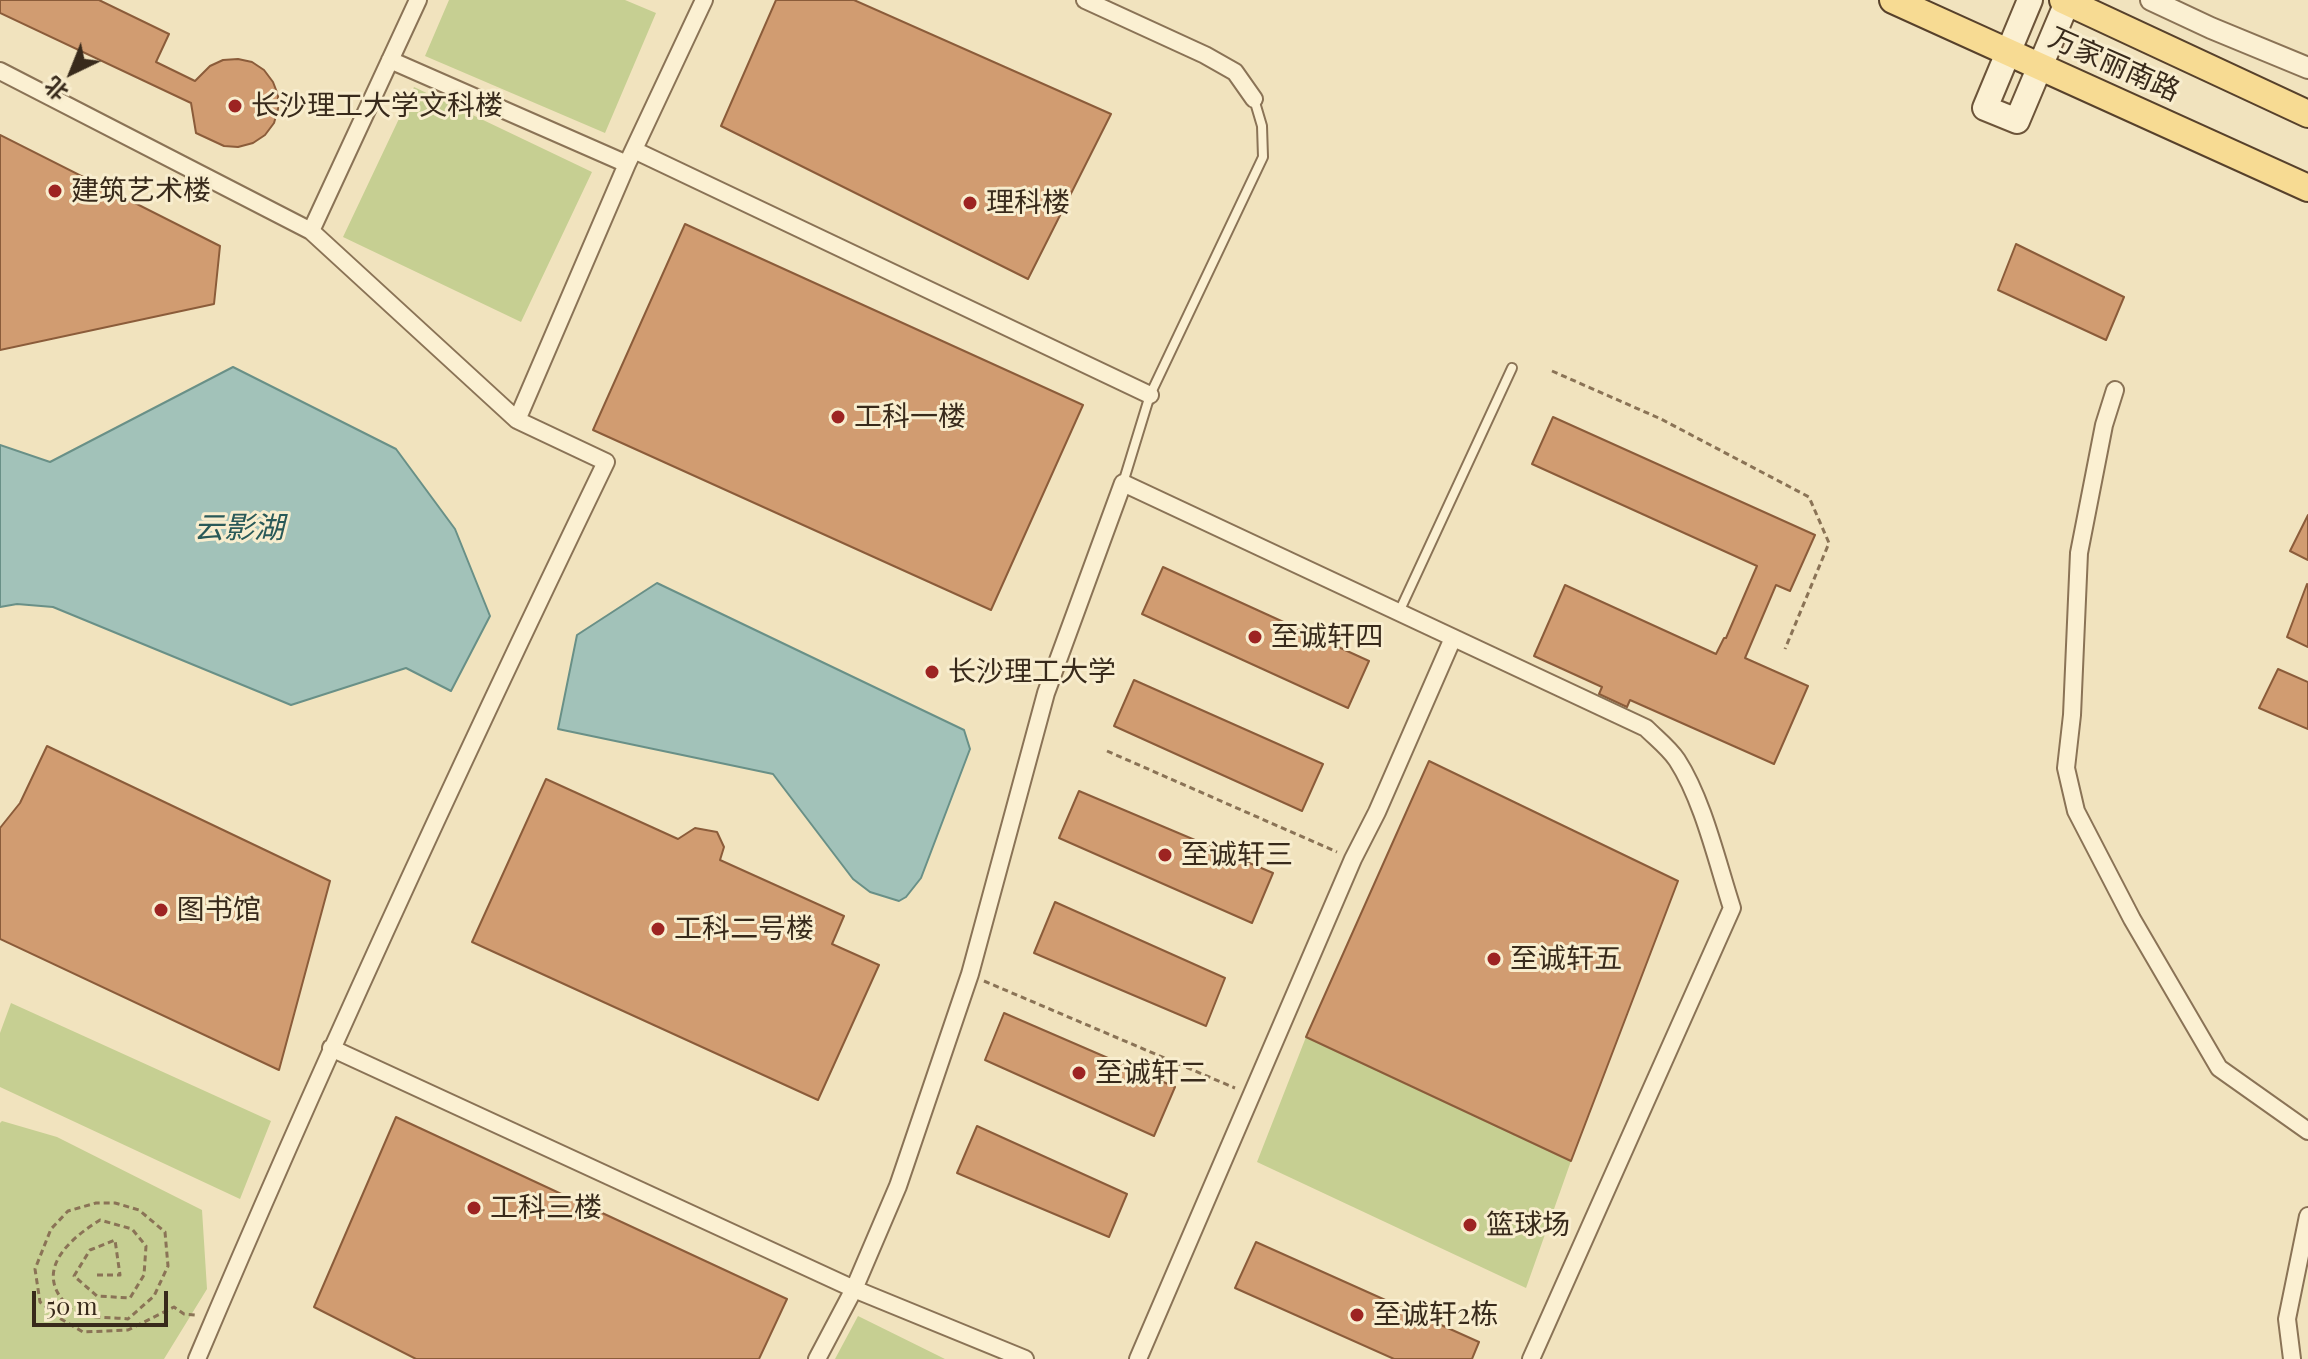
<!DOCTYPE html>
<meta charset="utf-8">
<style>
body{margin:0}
#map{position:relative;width:2308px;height:1359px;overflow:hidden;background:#f1e3be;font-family:"Playfair Display","Noto Sans SC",serif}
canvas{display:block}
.north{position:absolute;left:32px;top:32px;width:80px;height:80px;-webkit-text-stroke:6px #f8edce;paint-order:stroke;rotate:223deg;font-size:22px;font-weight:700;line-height:32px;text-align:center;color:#382a1b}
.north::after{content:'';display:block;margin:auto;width:28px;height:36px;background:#382a1b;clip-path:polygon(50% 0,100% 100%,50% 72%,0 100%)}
.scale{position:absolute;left:32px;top:1291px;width:136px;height:36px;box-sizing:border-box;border:4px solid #382a1b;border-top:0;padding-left:10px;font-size:24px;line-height:28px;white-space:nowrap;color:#382a1b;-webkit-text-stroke:6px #f8edce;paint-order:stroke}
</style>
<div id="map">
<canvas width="2308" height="1359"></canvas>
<div class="north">北</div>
<div class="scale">50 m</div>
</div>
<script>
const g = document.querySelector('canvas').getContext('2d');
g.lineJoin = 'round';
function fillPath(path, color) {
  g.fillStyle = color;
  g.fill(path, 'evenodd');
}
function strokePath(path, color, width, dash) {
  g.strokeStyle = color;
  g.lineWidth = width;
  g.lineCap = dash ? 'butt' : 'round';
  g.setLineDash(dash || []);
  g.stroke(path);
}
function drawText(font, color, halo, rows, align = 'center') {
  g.font = font + ' "Playfair Display","Noto Sans SC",serif';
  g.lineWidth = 6;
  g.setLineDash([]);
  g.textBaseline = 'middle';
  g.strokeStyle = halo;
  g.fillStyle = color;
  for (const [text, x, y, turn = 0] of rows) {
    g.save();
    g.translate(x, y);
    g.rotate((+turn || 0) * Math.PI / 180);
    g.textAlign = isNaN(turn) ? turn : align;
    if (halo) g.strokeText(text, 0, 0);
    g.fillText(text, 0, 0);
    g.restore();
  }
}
fillPath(new Path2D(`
 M 449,0 L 625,0 L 656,13 L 605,133 L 425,56 Z
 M 414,87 L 592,172 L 521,322 L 343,237 Z
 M 11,1003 L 271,1121 L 240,1199 L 0,1087 L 0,1033 Z
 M 1306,1037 L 1571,1161 L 1526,1288 L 1257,1162 Z
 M 2,1121 L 57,1137 L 202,1210 L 207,1289 L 164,1359 L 0,1359 L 0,1123 Z
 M 858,1316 L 945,1359 L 835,1359 Z`), '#c6cf92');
const water = new Path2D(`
 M 233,367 L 396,449 L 455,529 L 490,616 L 451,691 L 406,668 L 291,705 L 53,607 L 17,604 L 0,607 L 0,445 L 50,462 Z
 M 657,583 L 964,730 L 970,749 L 921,878 L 906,897 L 899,901 L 870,892 L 853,879 L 773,774 L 558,729 L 577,635 Z`);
fillPath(water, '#a2c2b9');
strokePath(water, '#699087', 2);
const building = new Path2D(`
 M 0,0 L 99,0 L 169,34 L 156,62 L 195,81 L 210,66 L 223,60 L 238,59 L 252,62 L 264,70 L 273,82 L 278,95 L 278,109 L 274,123 L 265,135 L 253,143 L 238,147 L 224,146 L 196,133 L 191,103 L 0,13 Z
 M 776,0 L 854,0 L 1111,114 L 1028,279 L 721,126 Z
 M 0,135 L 220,246 L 214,304 L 0,350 Z
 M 685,224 L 1083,405 L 991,610 L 593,430 Z
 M 2016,244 L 2124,297 L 2106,340 L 1998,290 Z
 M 1553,417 L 1815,535 L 1790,591 L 1776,585 L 1745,658 L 1808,686 L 1774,764 L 1630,700 L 1627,707 L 1599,694 L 1602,687 L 1534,656 L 1565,585 L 1716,654 L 1724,638 L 1726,638 L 1757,566 L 1532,464 Z
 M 2308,515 L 2308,560 L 2290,551 Z
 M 1163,567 L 1369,661 L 1348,708 L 1142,614 Z
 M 2307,584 L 2308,585 L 2308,647 L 2287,637 Z
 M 2278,669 L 2308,682 L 2308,729 L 2259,708 Z
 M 1134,680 L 1323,764 L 1302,811 L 1114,726 Z
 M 47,746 L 330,881 L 279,1070 L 0,939 L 0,828 L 20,803 Z
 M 1429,761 L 1678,881 L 1571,1161 L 1306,1037 Z
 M 546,779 L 678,839 L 695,828 L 717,832 L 724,847 L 720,860 L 844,916 L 832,944 L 879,965 L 818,1100 L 472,942 Z
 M 1079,791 L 1273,873 L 1252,923 L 1059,838 Z
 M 1055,902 L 1225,978 L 1206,1026 L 1034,953 Z
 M 1004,1013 L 1175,1087 L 1154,1136 L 985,1060 Z
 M 396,1117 L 787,1299 L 759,1359 L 416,1359 L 314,1307 Z
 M 977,1126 L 1127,1194 L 1109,1237 L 957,1173 Z
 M 1256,1242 L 1479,1342 L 1472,1359 L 1394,1359 L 1235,1288 Z`);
fillPath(building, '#d19c71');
strokePath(building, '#8b5c3a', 2);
const service = new Path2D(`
 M 1123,483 L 1150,395 L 1263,157 L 1262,126 L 1254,99
 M 1399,612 L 1512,368`);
const minor = new Path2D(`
 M 1085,0 L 1205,55 L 1235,72 L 1254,99
 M 390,60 L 627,164
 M 0,71 L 311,231 L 418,0
 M 634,150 L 1150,395
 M 311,231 L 517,420
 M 2115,390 L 2104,425 L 2079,553 L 2072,715 L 2066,768 L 2076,811 L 2132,919 L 2219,1068 L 2308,1131
 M 331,1048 L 854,1289 L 1025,1359
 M 197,1359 C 325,1056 463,758 606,462 L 517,420 L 627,164 L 704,0
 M 817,1359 L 854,1289 L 898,1186 L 970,974 L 1046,693 L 1123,483 L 1646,728 C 1656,738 1669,748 1677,760 C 1703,800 1717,862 1732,908 L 1531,1359
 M 1138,1359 L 1353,859 L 1377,812 L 1453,638
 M 2292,1359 L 2287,1319 L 2308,1216`);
const tertiary = new Path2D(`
 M 2151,0 L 2211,28 L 2308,68`);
const secondary = new Path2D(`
 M 2030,0 L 1985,108 L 2017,121 L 2068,0`);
const primary = new Path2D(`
 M 1893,0 L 2308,188
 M 2063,0 L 2308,114`);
strokePath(service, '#8a7356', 12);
strokePath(minor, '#8a7356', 20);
strokePath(tertiary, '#8a7356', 24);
strokePath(secondary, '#6c5439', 28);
strokePath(primary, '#57412b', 30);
strokePath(new Path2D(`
 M 1552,371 L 1661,419 L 1809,497 L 1829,543 L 1785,649
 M 1107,751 L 1337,852
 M 984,981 L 1235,1088
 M 97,1275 L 120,1275 L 115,1240 L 90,1250 L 74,1276 L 97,1296 L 130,1298 L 144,1275 L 146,1246 L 132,1229 L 100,1220 C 76,1235 39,1263 59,1295 C 64,1302 70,1310 77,1313 C 92,1319 113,1317 128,1319 L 154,1296 L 168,1266 L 165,1232 L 139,1210 L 115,1203 L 96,1203 L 68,1211 L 51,1229 L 35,1269 L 40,1302 L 61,1319 L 83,1332 L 128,1330 L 174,1307 L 184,1314 L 195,1315`), '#8a7356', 3, [6, 4]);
strokePath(service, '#fbf0d2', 8);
strokePath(minor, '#fbf0d2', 16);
strokePath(tertiary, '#fbf0d2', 20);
strokePath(secondary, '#fbf0d2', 24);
strokePath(primary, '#f7db93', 26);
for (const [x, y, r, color] of [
 [235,106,8,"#9d2422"],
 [55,191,8,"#9d2422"],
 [970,203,8,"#9d2422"],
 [838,417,8,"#9d2422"],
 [1255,637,8,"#9d2422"],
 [932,672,8,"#9d2422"],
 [1165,855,8,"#9d2422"],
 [161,910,8,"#9d2422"],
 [658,929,8,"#9d2422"],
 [1494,959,8,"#9d2422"],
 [1079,1073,8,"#9d2422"],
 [474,1208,8,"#9d2422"],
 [1470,1225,8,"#9d2422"],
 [1357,1315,8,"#9d2422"]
]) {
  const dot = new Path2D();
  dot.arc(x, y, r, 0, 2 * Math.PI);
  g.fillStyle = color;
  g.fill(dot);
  strokePath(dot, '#f8edce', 3);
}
drawText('28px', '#382a1b', '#f8edce', [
 ["万家丽南路",2114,65,24]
]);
drawText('28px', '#382a1b', '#f8edce', [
 ["长沙理工大学文科楼",251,106],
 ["建筑艺术楼",71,191],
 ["理科楼",986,203],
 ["工科一楼",854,417],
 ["至诚轩四",1271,637],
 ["长沙理工大学",948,672],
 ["至诚轩三",1181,855],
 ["图书馆",177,910],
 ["工科二号楼",674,929],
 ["至诚轩五",1510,959],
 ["至诚轩二",1095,1073],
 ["工科三楼",490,1208],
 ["篮球场",1486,1225],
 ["至诚轩2栋",1373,1315]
], 'left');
drawText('italic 30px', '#295958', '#f8edce', [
 ["云影湖",239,529]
]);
</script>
